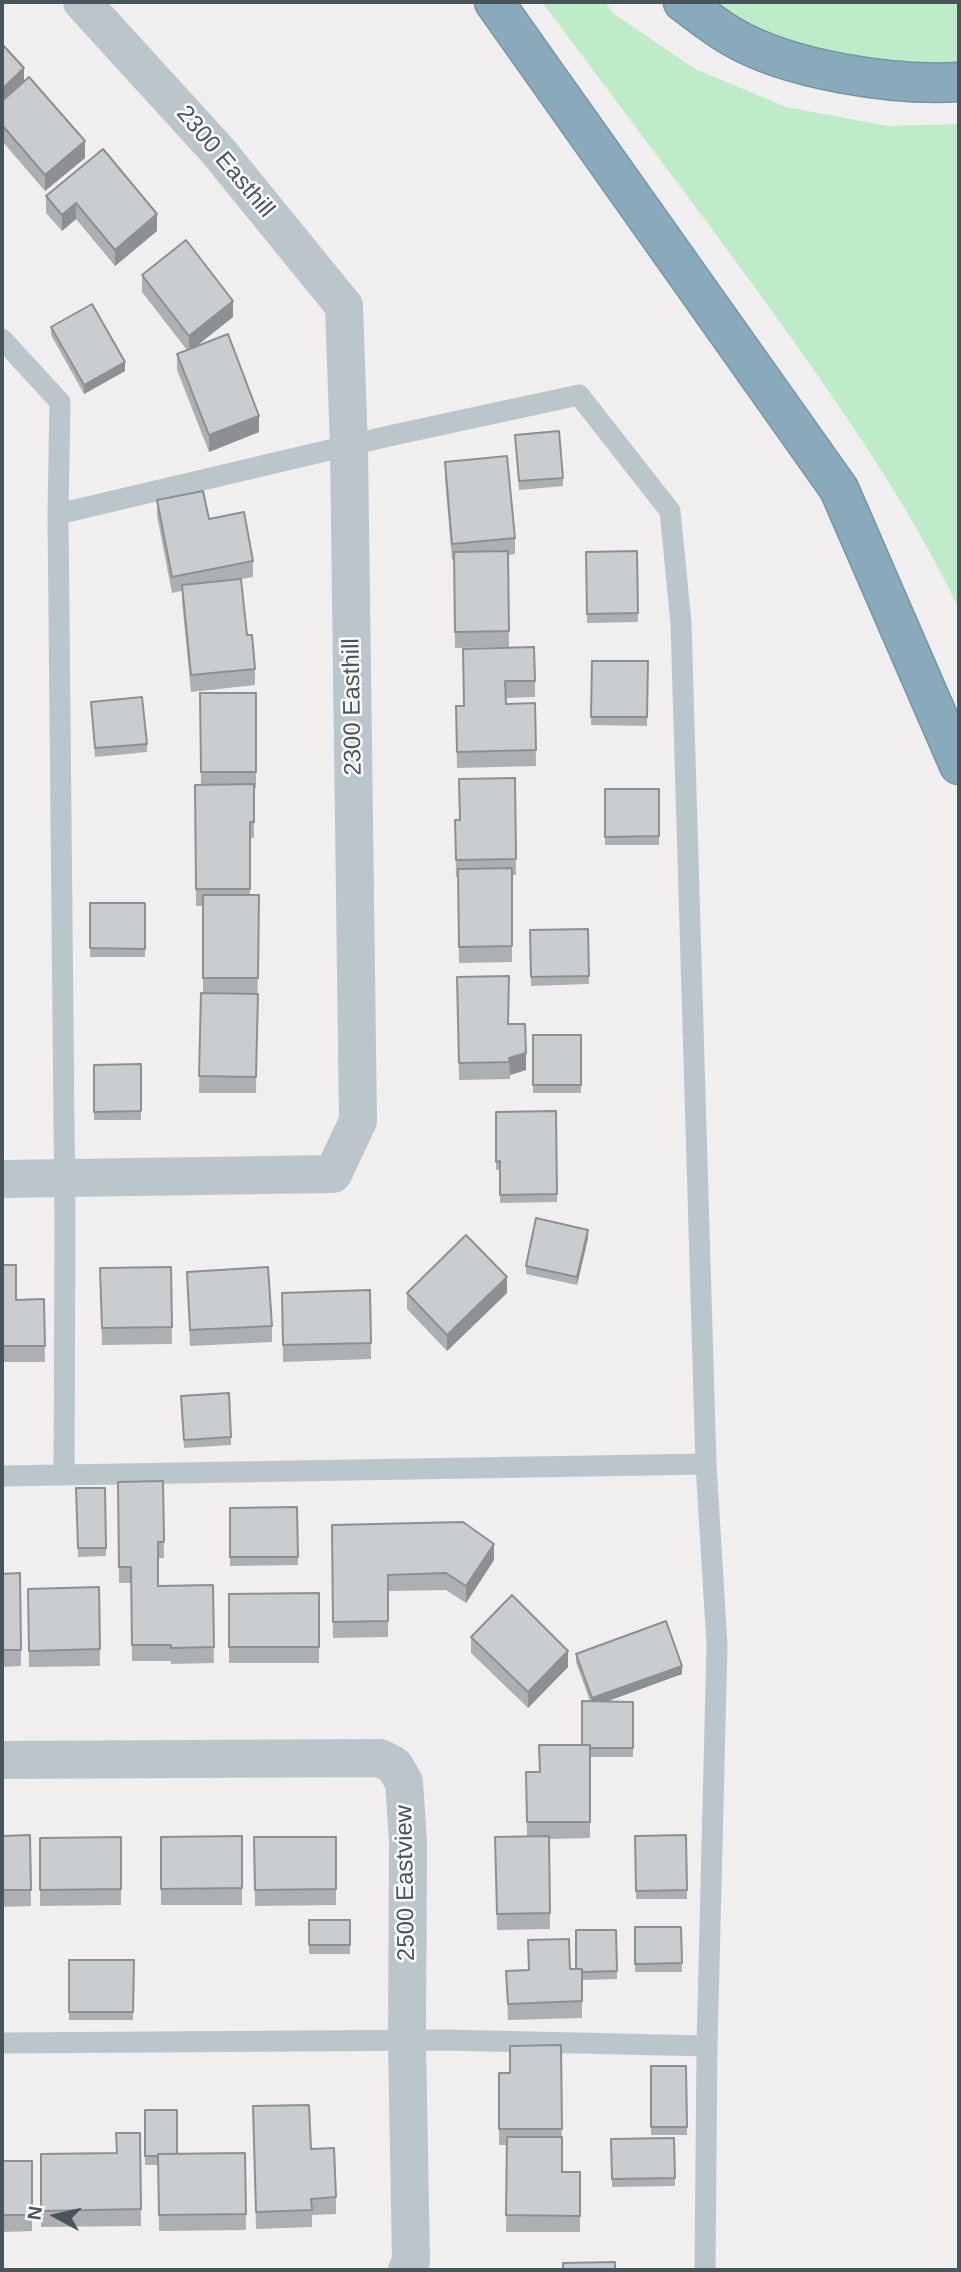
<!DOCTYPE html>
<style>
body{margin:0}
#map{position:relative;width:961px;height:2272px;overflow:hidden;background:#f1eeef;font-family:Helvetica,sans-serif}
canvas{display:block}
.frame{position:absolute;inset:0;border:4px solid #48555b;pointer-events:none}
.north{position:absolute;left:21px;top:2181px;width:70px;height:70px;-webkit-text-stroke:5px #fff;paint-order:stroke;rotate:278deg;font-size:19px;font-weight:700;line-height:28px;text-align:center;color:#48555b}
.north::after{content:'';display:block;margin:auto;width:24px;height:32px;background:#48555b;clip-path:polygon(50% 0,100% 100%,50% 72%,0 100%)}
</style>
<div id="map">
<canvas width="961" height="2272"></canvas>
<div class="frame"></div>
<div class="north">N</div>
</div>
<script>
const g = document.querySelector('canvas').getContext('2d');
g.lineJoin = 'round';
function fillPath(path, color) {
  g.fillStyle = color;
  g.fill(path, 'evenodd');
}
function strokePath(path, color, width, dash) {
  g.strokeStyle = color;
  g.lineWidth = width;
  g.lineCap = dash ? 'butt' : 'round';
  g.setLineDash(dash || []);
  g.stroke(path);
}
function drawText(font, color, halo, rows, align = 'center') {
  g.font = font + ' Helvetica,sans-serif';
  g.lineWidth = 5;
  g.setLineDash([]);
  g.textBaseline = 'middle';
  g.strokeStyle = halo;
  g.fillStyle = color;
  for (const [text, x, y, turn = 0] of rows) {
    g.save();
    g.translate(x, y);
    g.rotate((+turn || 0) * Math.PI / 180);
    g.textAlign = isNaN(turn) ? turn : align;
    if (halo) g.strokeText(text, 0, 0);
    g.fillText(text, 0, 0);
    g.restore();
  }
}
fillPath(new Path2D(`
 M 542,2 L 605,2 L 614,14 L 695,69 L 786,107 L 888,126 L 959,124 L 959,609 C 906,498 833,396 761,296 C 689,197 615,100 542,2 Z
 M 707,2 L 959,2 L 959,68 L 852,61 L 743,28 Z`), '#bfecc8');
const highway = new Path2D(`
 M 494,2 L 839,489 L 959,765
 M 683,2 C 698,13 714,26 731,36 C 788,70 893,86 959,82`);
strokePath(highway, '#7496a6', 41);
strokePath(new Path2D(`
 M 2,339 L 60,402 L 58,514 L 65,1222 L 64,1475
 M 58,514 L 389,436 L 579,395 L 670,511 L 681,623 L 706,1464 L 717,1645 L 707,2046 L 705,2270
 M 2,1476 L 706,1464
 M 2,2043 L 446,2040 L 707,2046`), '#bbc6cb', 21);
strokePath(new Path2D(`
 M 2,1179 L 333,1174 L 358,1121 L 349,447 L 344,306 L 217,150 L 82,2
 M 2,1760 L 380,1758 L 394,1765 L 404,1782 L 408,1841 L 407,2041 L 411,2261 L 407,2270`), '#bbc6cb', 38);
strokePath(highway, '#89aaba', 38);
fillPath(new Path2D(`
 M 2,44 L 24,82 L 85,158 L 45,191 L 2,141 Z
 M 103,149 L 157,231 L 115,266 L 76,219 L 62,231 L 46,213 L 46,196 Z
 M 142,275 L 233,317 L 195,347 L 259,432 L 209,452 L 177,370 L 177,354 L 187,350 L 142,292 Z
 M 51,327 L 125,371 L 84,394 L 51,335 Z
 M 515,435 L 563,478 L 563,486 L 519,490 Z
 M 445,462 L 515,538 L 515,554 L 508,555 L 509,647 L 455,648 L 454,560 L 452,560 L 445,478 Z
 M 157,500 L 209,519 L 253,561 L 253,577 L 241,579 L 247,635 L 255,669 L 255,685 L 191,692 L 182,601 L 182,591 L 172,593 L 157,516 Z
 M 637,551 L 638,622 L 587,623 L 586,552 Z
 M 463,649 L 535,681 L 535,697 L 506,698 L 506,704 L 535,703 L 536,766 L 457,768 L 456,722 L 464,706 Z
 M 592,661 L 648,661 L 647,726 L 591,725 Z
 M 200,693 L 256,693 L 256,788 L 254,788 L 254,838 L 250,838 L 250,895 L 259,895 L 256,1093 L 199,1093 L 201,993 L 203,993 L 203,906 L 196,906 L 195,785 L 201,785 Z
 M 91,702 L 147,744 L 147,752 L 95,757 Z
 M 515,778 L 516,875 L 512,875 L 512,962 L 459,963 L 458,877 L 456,877 L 455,820 L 460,820 Z
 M 605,789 L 659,789 L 659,845 L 605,845 Z
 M 90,903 L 145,903 L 145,957 L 90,957 Z
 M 588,929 L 589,984 L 531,986 L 530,930 Z
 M 457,977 L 509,1024 L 526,1070 L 510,1075 L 510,1079 L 459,1080 Z
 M 533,1035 L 581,1035 L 581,1093 L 533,1093 Z
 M 141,1064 L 141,1120 L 94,1120 L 94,1065 Z
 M 556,1111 L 557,1202 L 500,1203 L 500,1170 L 496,1170 L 496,1112 Z
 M 588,1238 L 577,1285 L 526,1274 L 526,1266 Z
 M 2,1265 L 16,1300 L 44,1299 L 45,1362 L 2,1362 Z
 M 171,1267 L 172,1344 L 102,1345 L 100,1268 Z
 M 187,1272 L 272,1326 L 272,1342 L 190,1346 Z
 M 370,1290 L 371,1359 L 283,1362 L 282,1293 Z
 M 407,1293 L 507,1293 L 447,1351 L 407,1309 Z
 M 181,1396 L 231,1437 L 231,1445 L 184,1448 Z
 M 163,1481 L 164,1558 L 158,1558 L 158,1586 L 213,1585 L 214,1663 L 171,1664 L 171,1661 L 132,1661 L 131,1583 L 119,1583 L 118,1482 Z
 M 76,1488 L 105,1488 L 106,1556 L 78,1557 Z
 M 297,1507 L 298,1565 L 230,1566 L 230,1508 Z
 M 332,1525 L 494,1560 L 466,1603 L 446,1590 L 388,1591 L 388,1637 L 333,1638 Z
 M 20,1573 L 21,1666 L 2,1667 L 2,1574 Z
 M 99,1587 L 100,1666 L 29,1667 L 28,1589 Z
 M 319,1593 L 319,1663 L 229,1663 L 229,1594 Z
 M 471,1637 L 568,1667 L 528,1708 L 471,1653 Z
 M 576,1654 L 682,1674 L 606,1701 L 633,1702 L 633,1757 L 590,1757 L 590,1838 L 549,1839 L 550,1929 L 497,1930 L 495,1837 L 527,1836 L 526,1772 L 539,1772 L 582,1745 L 590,1701 L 576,1662 Z
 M 30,1835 L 31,1906 L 2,1907 L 2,1836 Z
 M 686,1835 L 687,1899 L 636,1899 L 635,1836 Z
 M 242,1836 L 242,1905 L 161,1905 L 161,1837 Z
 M 121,1837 L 121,1905 L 40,1906 L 40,1838 Z
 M 254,1837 L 336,1837 L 336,1905 L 255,1906 Z
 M 309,1920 L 350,1920 L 350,1954 L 309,1954 Z
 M 635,1927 L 681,1927 L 682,1972 L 635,1972 Z
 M 616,1930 L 617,1979 L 582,1980 L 582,2018 L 508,2020 L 506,1971 L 576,1969 Z
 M 69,1960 L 134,1960 L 133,2020 L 69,2020 Z
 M 561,2045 L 562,2172 L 580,2172 L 580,2232 L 506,2232 L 507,2145 L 499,2145 L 499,2073 L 510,2073 Z
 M 651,2066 L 686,2066 L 687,2135 L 651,2135 Z
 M 253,2106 L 311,2149 L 336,2197 L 336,2214 L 312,2215 L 312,2227 L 256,2229 Z
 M 145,2110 L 177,2154 L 245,2153 L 246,2230 L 159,2231 L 158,2165 L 145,2165 Z
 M 140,2133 L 141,2226 L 41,2227 L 41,2154 L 116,2153 Z
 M 674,2138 L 675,2186 L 612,2187 L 611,2139 Z
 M 2,2161 L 32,2161 L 32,2231 L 2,2232 Z`), '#adb0b3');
fillPath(new Path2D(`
 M 24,68 L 24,85 L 2,105 L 2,89 Z
 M 85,141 L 85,158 L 45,191 L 45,175 Z
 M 76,203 L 76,219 L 62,231 L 62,215 Z
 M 157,214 L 157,231 L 115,266 L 115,250 Z
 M 233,301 L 233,317 L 189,352 L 189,336 Z
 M 125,362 L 125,371 L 84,394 L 84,385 Z
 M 259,416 L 259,432 L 209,452 L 209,435 Z
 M 526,1053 L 526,1070 L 510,1075 L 509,1058 Z
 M 588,1230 L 588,1238 L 577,1285 L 577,1277 Z
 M 507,1277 L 507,1293 L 447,1351 L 447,1335 Z
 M 494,1544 L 494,1560 L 466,1603 L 466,1586 Z
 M 568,1651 L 568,1667 L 528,1708 L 528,1692 Z
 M 682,1666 L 682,1674 L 592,1707 L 592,1698 Z`), '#8d9092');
const building = new Path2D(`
 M 2,44 L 24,68 L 2,89 Z
 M 29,77 L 85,141 L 45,175 L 2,125 L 2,101 Z
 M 103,149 L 157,214 L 115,250 L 76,203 L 62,215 L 46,196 Z
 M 186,240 L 233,301 L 189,336 L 142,275 Z
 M 92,304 L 125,362 L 84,385 L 51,327 Z
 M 228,334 L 259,416 L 209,435 L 177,354 Z
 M 559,431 L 563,478 L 519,481 L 515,435 Z
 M 507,456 L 515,538 L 452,544 L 445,462 Z
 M 203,491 L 209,519 L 244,512 L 253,561 L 172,577 L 157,500 Z
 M 508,551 L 509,631 L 455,632 L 454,552 Z
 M 637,551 L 638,613 L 587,614 L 586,552 Z
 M 241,579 L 247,635 L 252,635 L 255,669 L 191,675 L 182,585 Z
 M 534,647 L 535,681 L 505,681 L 506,704 L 535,703 L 536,750 L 457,752 L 456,706 L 464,706 L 463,649 Z
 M 592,661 L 648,661 L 647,717 L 591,717 Z
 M 200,693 L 256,693 L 256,772 L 201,772 Z
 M 142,697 L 147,744 L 95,748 L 91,702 Z
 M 515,778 L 516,859 L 456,860 L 455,820 L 460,820 L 459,779 Z
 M 254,784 L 254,822 L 250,822 L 250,889 L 196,889 L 195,785 Z
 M 605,789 L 659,789 L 659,836 L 605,837 Z
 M 512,868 L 512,946 L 459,947 L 458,869 Z
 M 203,895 L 259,895 L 258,978 L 203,978 Z
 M 90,903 L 145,903 L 145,949 L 90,948 Z
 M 588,929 L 589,976 L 531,977 L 530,930 Z
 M 509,976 L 508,1024 L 525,1024 L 526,1053 L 509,1058 L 510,1062 L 459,1063 L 457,977 Z
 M 201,993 L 258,994 L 256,1077 L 199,1076 Z
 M 533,1035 L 581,1035 L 581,1085 L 533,1085 Z
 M 141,1064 L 141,1111 L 94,1112 L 94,1065 Z
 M 556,1111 L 557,1194 L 500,1195 L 500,1161 L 496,1162 L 496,1112 Z
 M 536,1218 L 588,1230 L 577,1277 L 526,1266 Z
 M 466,1235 L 507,1277 L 447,1335 L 407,1293 Z
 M 2,1265 L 16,1265 L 16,1300 L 44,1299 L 45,1346 L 2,1346 Z
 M 171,1267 L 172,1327 L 102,1328 L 100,1268 Z
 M 268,1267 L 272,1326 L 190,1330 L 187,1272 Z
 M 370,1290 L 371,1343 L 283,1345 L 282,1293 Z
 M 229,1393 L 231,1437 L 184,1440 L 181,1396 Z
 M 163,1481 L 164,1542 L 158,1542 L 158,1586 L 213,1585 L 214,1647 L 171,1648 L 171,1645 L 132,1645 L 131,1567 L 119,1567 L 118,1482 Z
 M 76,1488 L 105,1488 L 106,1548 L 78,1548 Z
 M 297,1507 L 298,1557 L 230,1557 L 230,1508 Z
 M 463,1522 L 494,1544 L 466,1586 L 446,1573 L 388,1575 L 388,1621 L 333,1622 L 332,1525 Z
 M 20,1573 L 21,1650 L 2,1650 L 2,1574 Z
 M 99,1587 L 100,1649 L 29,1651 L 28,1589 Z
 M 319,1593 L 319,1647 L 229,1647 L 229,1594 Z
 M 512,1595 L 568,1651 L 528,1692 L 471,1637 Z
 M 666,1621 L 682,1666 L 592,1698 L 576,1654 Z
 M 582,1701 L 633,1702 L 633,1748 L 590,1748 L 590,1745 L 582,1745 Z
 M 539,1745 L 590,1745 L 590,1822 L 527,1822 L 526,1772 L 540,1772 Z
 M 30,1835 L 31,1890 L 2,1890 L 2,1836 Z
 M 686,1835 L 687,1890 L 636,1891 L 635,1836 Z
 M 242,1836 L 242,1888 L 161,1889 L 161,1837 Z
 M 549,1836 L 550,1913 L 497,1914 L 495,1837 Z
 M 121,1837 L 121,1889 L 40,1890 L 40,1838 Z
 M 254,1837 L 336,1837 L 336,1889 L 255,1890 Z
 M 309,1920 L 350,1920 L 350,1945 L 309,1945 Z
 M 635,1927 L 681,1927 L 682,1963 L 635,1964 Z
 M 576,1930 L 616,1930 L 617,1971 L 582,1972 L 582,1969 L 576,1969 Z
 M 569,1939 L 570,1969 L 582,1969 L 582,2001 L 508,2004 L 506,1971 L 529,1970 L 528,1940 Z
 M 69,1960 L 134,1960 L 133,2012 L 69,2012 Z
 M 561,2045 L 562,2129 L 499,2129 L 499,2073 L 510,2073 L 510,2046 Z
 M 651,2066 L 686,2066 L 687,2127 L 651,2127 Z
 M 309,2105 L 311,2149 L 334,2148 L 336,2197 L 311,2199 L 312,2210 L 256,2212 L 253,2106 Z
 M 145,2110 L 177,2110 L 177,2154 L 158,2154 L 158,2156 L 145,2156 Z
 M 116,2133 L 140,2133 L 141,2209 L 41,2211 L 41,2154 L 117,2153 Z
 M 507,2137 L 562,2137 L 562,2172 L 580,2172 L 580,2216 L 506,2215 Z
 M 674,2138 L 675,2178 L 612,2179 L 611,2139 Z
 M 245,2153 L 246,2214 L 159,2215 L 158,2154 Z
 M 2,2161 L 32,2161 L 32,2215 L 2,2215 Z
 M 615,2262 L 615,2270 L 563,2270 L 563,2263 Z`);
fillPath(building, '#c9cdd0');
strokePath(building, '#8d9092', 2);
drawText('24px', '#48555b', '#fff', [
 ["2300 Easthill",225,162,50],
 ["2300 Easthill",353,707,-91],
 ["2500 Eastview",406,1883,-91]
]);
</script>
